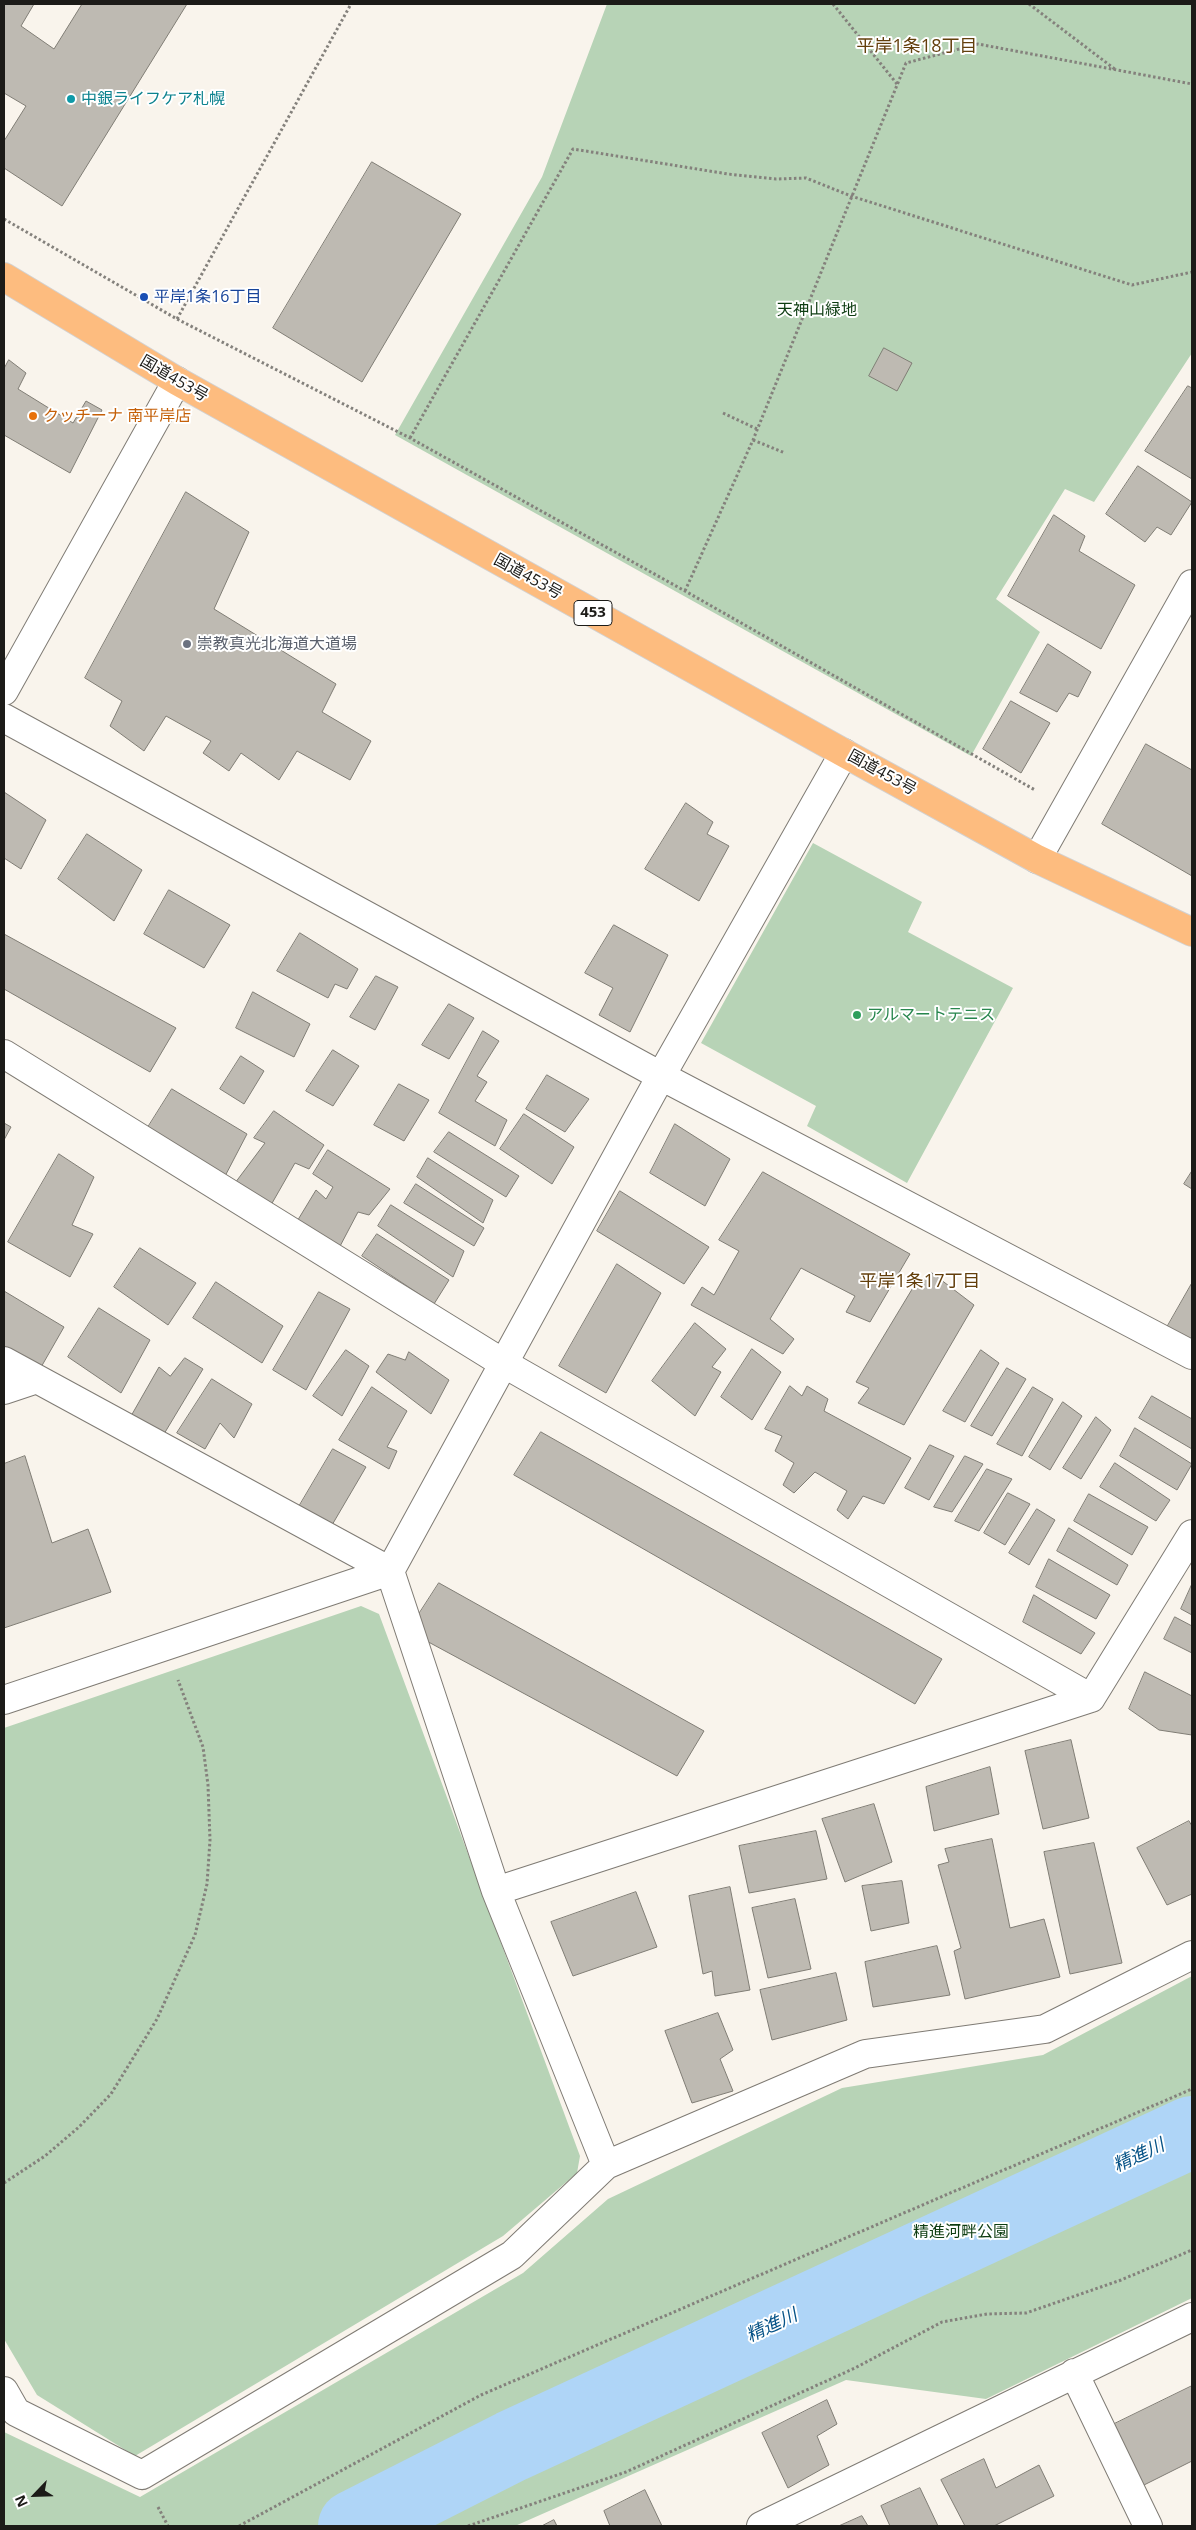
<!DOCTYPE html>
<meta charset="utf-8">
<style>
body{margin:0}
#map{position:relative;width:1196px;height:2530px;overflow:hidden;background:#f9f4ec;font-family:"Open Sans",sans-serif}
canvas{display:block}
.frame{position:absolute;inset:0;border:5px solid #1c1b18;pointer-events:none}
.north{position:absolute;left:10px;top:2470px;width:50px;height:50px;-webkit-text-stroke:4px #fff;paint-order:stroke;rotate:246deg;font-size:14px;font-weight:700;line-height:20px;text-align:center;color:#1c1b18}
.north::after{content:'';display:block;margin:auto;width:18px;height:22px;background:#1c1b18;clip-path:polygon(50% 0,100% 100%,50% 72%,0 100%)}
</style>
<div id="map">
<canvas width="1196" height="2530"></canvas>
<div class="frame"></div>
<div class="north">N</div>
</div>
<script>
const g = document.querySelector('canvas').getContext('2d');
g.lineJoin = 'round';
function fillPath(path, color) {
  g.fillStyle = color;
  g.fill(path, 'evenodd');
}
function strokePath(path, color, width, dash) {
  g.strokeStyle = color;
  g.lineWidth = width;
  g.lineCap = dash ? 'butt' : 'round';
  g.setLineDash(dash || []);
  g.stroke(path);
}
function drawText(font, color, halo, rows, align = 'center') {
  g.font = font + ' "Open Sans","Noto Sans JP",sans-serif';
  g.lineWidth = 4;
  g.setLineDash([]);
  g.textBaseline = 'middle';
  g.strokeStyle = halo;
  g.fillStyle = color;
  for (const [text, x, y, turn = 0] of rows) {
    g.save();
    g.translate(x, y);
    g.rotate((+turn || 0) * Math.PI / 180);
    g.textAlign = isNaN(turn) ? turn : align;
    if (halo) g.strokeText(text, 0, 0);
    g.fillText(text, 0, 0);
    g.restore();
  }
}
fillPath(new Path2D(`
 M 607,4 L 1192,4 L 1192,353 L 1094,502 L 1065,489 L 996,599 L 1040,632 L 971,756 L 395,435 L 542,177 Z
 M 813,843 L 922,902 L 908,932 L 1013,988 L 907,1183 L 807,1126 L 816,1106 L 701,1043 Z
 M 361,1606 L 379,1614 L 580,2156 L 577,2173 L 503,2236 L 135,2456 L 37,2395 L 4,2339 L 4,1728 Z
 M 1192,1976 L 1192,2298 L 986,2399 L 846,2380 L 515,2526 L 4,2526 L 4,2432 L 140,2497 L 523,2273 L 608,2199 L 842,2088 L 1043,2055 Z`), '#b7d3b6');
strokePath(new Path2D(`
 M 354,2526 L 512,2446 L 1192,2132`), '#afd5f7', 72);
const building = new Path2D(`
 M 4,4 L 34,4 L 21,26 L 54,49 L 82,4 L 187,4 L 62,206 L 4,168 L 4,141 L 26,106 L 4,93 Z
 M 372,162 L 461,214 L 362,382 L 273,328 Z
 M 884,348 L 912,363 L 897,391 L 869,376 Z
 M 9,360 L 26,373 L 18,389 L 73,423 L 86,401 L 102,410 L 70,473 L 4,435 L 4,369 Z
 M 1188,386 L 1192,388 L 1192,479 L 1145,451 Z
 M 1138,466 L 1192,502 L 1171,535 L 1157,527 L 1145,542 L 1106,514 Z
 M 186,492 L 249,532 L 214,609 L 336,684 L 322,712 L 371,741 L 350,780 L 297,751 L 279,780 L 241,753 L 229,771 L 203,753 L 211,741 L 166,716 L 144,751 L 110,726 L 122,701 L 85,678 Z
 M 1054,515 L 1085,536 L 1079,551 L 1135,585 L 1101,649 L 1008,596 Z
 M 1048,644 L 1091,672 L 1078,697 L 1069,693 L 1057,712 L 1020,693 Z
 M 1011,701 L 1050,723 L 1021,773 L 983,749 Z
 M 1146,744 L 1192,770 L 1192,876 L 1102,824 Z
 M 4,792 L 46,820 L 21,869 L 4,858 Z
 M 686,803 L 713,822 L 707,834 L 729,846 L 699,901 L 645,869 Z
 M 87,834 L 142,870 L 114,921 L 58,879 Z
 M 169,890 L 230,925 L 204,968 L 144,934 Z
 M 614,925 L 668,955 L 630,1032 L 599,1015 L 613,988 L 585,973 Z
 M 300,933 L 358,969 L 347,989 L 335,984 L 328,998 L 277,971 Z
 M 4,934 L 176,1028 L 150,1072 L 4,989 Z
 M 376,976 L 398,987 L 375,1030 L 350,1017 Z
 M 253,992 L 310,1024 L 294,1057 L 236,1028 Z
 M 449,1004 L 474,1018 L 449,1059 L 422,1045 Z
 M 483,1031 L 499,1041 L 477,1076 L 487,1082 L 475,1101 L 507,1120 L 495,1146 L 439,1113 Z
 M 333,1050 L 359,1066 L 333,1106 L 306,1091 Z
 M 241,1056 L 264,1071 L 244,1104 L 220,1089 Z
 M 547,1075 L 589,1099 L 565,1132 L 526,1109 Z
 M 399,1084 L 429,1100 L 404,1141 L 374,1125 Z
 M 172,1089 L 247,1134 L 223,1180 L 145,1132 Z
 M 274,1111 L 324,1145 L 309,1169 L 295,1163 L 271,1205 L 235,1183 L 265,1143 L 254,1138 Z
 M 524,1114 L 574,1147 L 552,1184 L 500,1149 Z
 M 4,1123 L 11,1127 L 4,1140 Z
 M 675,1124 L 730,1159 L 705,1206 L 650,1173 Z
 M 449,1132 L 519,1176 L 506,1197 L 434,1152 Z
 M 328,1150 L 390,1189 L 369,1215 L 358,1212 L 338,1250 L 296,1223 L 316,1190 L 326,1199 L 333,1187 L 313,1174 Z
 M 59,1154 L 94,1177 L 72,1225 L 93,1234 L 70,1277 L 8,1242 Z
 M 428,1158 L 493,1200 L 483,1223 L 417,1177 Z
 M 1192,1171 L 1192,1189 L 1184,1184 Z
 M 763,1172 L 910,1254 L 870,1322 L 846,1312 L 855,1296 L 801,1268 L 770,1319 L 794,1339 L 783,1354 L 691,1305 L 702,1287 L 714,1295 L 739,1251 L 719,1240 Z
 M 416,1184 L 484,1228 L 474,1246 L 404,1203 Z
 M 620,1191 L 709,1247 L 684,1284 L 597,1231 Z
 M 391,1205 L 464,1251 L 453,1277 L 378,1226 Z
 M 377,1234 L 449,1280 L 434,1304 L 362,1256 Z
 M 140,1248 L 196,1283 L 168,1325 L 114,1287 Z
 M 617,1264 L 661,1293 L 606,1393 L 559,1366 Z
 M 932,1273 L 974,1305 L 904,1425 L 858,1403 L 869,1388 L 856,1382 L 914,1286 Z
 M 216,1282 L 283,1326 L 262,1363 L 193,1318 Z
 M 1192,1283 L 1192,1346 L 1166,1329 Z
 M 4,1291 L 64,1327 L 40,1369 L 4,1346 Z
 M 319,1292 L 350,1309 L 306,1390 L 273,1370 Z
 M 99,1308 L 150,1340 L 121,1393 L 68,1357 Z
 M 695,1323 L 726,1349 L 712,1367 L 721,1372 L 695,1416 L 652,1381 Z
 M 752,1349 L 781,1372 L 752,1420 L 721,1397 Z
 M 346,1350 L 369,1366 L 342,1416 L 313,1396 Z
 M 981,1350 L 999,1363 L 965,1422 L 943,1411 Z
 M 409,1352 L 449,1380 L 431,1414 L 376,1372 L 388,1354 L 405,1360 Z
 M 185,1358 L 203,1369 L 161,1439 L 131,1416 L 159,1367 L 170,1376 Z
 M 1007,1368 L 1026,1379 L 992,1436 L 971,1426 Z
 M 212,1379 L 252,1404 L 234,1438 L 220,1423 L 205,1449 L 177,1433 Z
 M 790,1386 L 802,1396 L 807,1386 L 828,1399 L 824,1411 L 911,1458 L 884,1504 L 863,1496 L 848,1519 L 837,1510 L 847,1491 L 815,1472 L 794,1493 L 783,1485 L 794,1463 L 775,1451 L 782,1436 L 765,1429 Z
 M 372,1387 L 407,1411 L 387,1447 L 397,1451 L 389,1469 L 339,1440 Z
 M 1033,1387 L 1053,1399 L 1022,1456 L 997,1444 Z
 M 1152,1396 L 1192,1419 L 1192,1449 L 1139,1418 Z
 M 1063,1402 L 1082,1416 L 1050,1470 L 1029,1457 Z
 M 1096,1417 L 1111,1430 L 1081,1479 L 1063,1468 Z
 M 1135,1428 L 1192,1464 L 1177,1490 L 1120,1456 Z
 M 541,1432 L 942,1659 L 915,1704 L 514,1475 Z
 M 930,1445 L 954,1456 L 929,1500 L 905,1488 Z
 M 333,1449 L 366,1467 L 325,1537 L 294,1515 Z
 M 25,1456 L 52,1543 L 88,1529 L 111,1592 L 4,1628 L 4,1464 Z
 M 965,1456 L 983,1464 L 952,1512 L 934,1507 Z
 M 1115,1463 L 1170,1500 L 1156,1521 L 1100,1487 Z
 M 987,1469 L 1012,1479 L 979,1531 L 955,1521 Z
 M 1008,1493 L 1030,1504 L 1005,1545 L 984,1533 Z
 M 1089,1494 L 1148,1527 L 1132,1555 L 1074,1521 Z
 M 1037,1509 L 1055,1520 L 1029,1565 L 1009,1553 Z
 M 1069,1528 L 1128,1565 L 1117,1585 L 1057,1551 Z
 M 1049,1559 L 1110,1595 L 1096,1619 L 1036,1587 Z
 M 439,1583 L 704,1731 L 677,1776 L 408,1631 Z
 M 1192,1584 L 1192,1615 L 1181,1609 Z
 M 1034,1595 L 1095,1633 L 1081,1654 L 1023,1622 Z
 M 1175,1617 L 1192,1626 L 1192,1653 L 1164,1639 Z
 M 1145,1672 L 1192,1696 L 1192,1735 L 1159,1730 L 1129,1709 Z
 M 1071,1740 L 1089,1818 L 1043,1829 L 1025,1751 Z
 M 990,1767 L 999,1814 L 934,1831 L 926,1787 Z
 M 874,1804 L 892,1862 L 845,1882 L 822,1819 Z
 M 1189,1821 L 1192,1826 L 1192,1894 L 1167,1905 L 1137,1848 Z
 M 816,1831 L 827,1879 L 749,1893 L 739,1846 Z
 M 992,1839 L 1010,1928 L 1044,1919 L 1060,1977 L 965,1999 L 954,1951 L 961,1948 L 938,1865 L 949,1862 L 945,1849 Z
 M 1094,1843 L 1122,1963 L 1070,1974 L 1044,1852 Z
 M 902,1881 L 909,1923 L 871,1931 L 862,1886 Z
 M 730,1887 L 750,1990 L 715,1996 L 712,1971 L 703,1974 L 689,1896 Z
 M 636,1892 L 657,1947 L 573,1976 L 551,1922 Z
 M 795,1899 L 811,1969 L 768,1978 L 752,1908 Z
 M 937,1946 L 950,1995 L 873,2007 L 865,1962 Z
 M 836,1973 L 847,2020 L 772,2040 L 760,1990 Z
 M 718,2013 L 733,2050 L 720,2059 L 733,2091 L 692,2103 L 665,2031 Z
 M 1192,2386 L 1192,2461 L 1132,2491 L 1102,2430 Z
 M 827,2400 L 837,2424 L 817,2436 L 829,2465 L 788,2488 L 762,2433 Z
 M 984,2459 L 996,2488 L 1039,2465 L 1054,2496 L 994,2526 L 965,2526 L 941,2480 Z
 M 920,2488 L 938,2526 L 890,2526 L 881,2506 Z
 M 645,2490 L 662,2526 L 610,2526 L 604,2511 Z
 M 862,2516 L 868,2526 L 839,2526 Z
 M 554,2520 L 557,2526 L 542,2526 Z`);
fillPath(building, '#bebab2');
strokePath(building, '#807d75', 1);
const street = new Path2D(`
 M 4,691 L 177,381
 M 4,718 L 661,1076 L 1192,1355
 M 1037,859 L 1192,584
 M 4,1054 L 503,1363 L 1091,1698
 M 4,1361 L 390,1571 L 496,1891 L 606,2165 L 865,2054 L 1045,2029 L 1192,1955
 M 4,1390 L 37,1379
 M 4,1700 L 390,1571 L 661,1076 L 844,753
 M 496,1891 L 1091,1698 L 1192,1534
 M 1074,2373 L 1148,2526
 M 4,2391 L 16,2412 L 142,2475 L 512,2255 L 606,2165
 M 761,2526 L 1192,2317`);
const highway = new Path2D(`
 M 4,277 L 177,381 L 844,753 L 1037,859 L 1192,932`);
strokePath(street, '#7f7b74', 30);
strokePath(highway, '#d2d1d1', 30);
strokePath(new Path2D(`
 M 833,4 L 897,84
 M 1029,4 L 1116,70
 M 4,219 L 177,319 L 410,438 L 685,591 L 1035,790
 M 177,319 L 351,4
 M 723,413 L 757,429
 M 410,438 L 573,149 L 728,174 L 776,179 L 806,178 L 851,196 L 1132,285 L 1192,272
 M 753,440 L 785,453
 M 685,591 L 753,440 L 906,63 L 978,44 L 1192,84
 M 4,2183 L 45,2156 L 79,2127 L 111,2094 L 157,2019 L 195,1935 L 207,1884 L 210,1840 L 208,1785 L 203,1747 L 178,1680
 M 158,2507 L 168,2526
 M 239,2526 L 481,2395 L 1192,2089
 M 468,2526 L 626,2472 L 855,2368 L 942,2322 L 987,2314 L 1026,2313 L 1121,2280 L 1192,2250`), '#84817c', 3, [2.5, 2.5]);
strokePath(street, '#fff', 28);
strokePath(highway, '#fdbc7f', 28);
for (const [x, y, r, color] of [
 [71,99,5,"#0f9aa8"],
 [144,297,5,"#1a4fb4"],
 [33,416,5,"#e8710a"],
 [187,644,5,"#6b7280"],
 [857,1015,5,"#2e9e5b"]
]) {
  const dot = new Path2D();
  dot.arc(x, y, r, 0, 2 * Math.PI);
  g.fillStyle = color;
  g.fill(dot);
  strokePath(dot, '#fff', 2);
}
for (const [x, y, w] of [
 [593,613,38]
]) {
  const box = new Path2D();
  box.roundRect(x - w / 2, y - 12.5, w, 25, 4);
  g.fillStyle = '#fff';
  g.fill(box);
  strokePath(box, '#1c1b18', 1);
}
drawText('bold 15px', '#1c1b18', null, [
 ["453",593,613]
]);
drawText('16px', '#0d838f', '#fff', [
 ["中銀ライフケア札幌",81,99]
], 'left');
drawText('16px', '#164399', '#fff', [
 ["平岸1条16丁目",154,297]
], 'left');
drawText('16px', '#0e3d12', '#fff', [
 ["天神山緑地",817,310],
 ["精進河畔公園",961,2232]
]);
drawText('16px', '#1c1b18', '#fff', [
 ["国道453号",174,379,30],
 ["国道453号",528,577,29],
 ["国道453号",882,773,29]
]);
drawText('16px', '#c56008', '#fff', [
 ["クッチーナ 南平岸店",43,416]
], 'left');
drawText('16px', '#5b616d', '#fff', [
 ["崇教真光北海道大道場",197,644]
], 'left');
drawText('16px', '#27864d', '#fff', [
 ["アルマートテニス",867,1015]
], 'left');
drawText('18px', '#633f0c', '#fff', [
 ["平岸1条18丁目",917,47],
 ["平岸1条17丁目",920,1282]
]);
drawText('italic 18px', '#065387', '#fff', [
 ["精進川",1139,2156,-25],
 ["精進川",772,2326,-25]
]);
</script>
